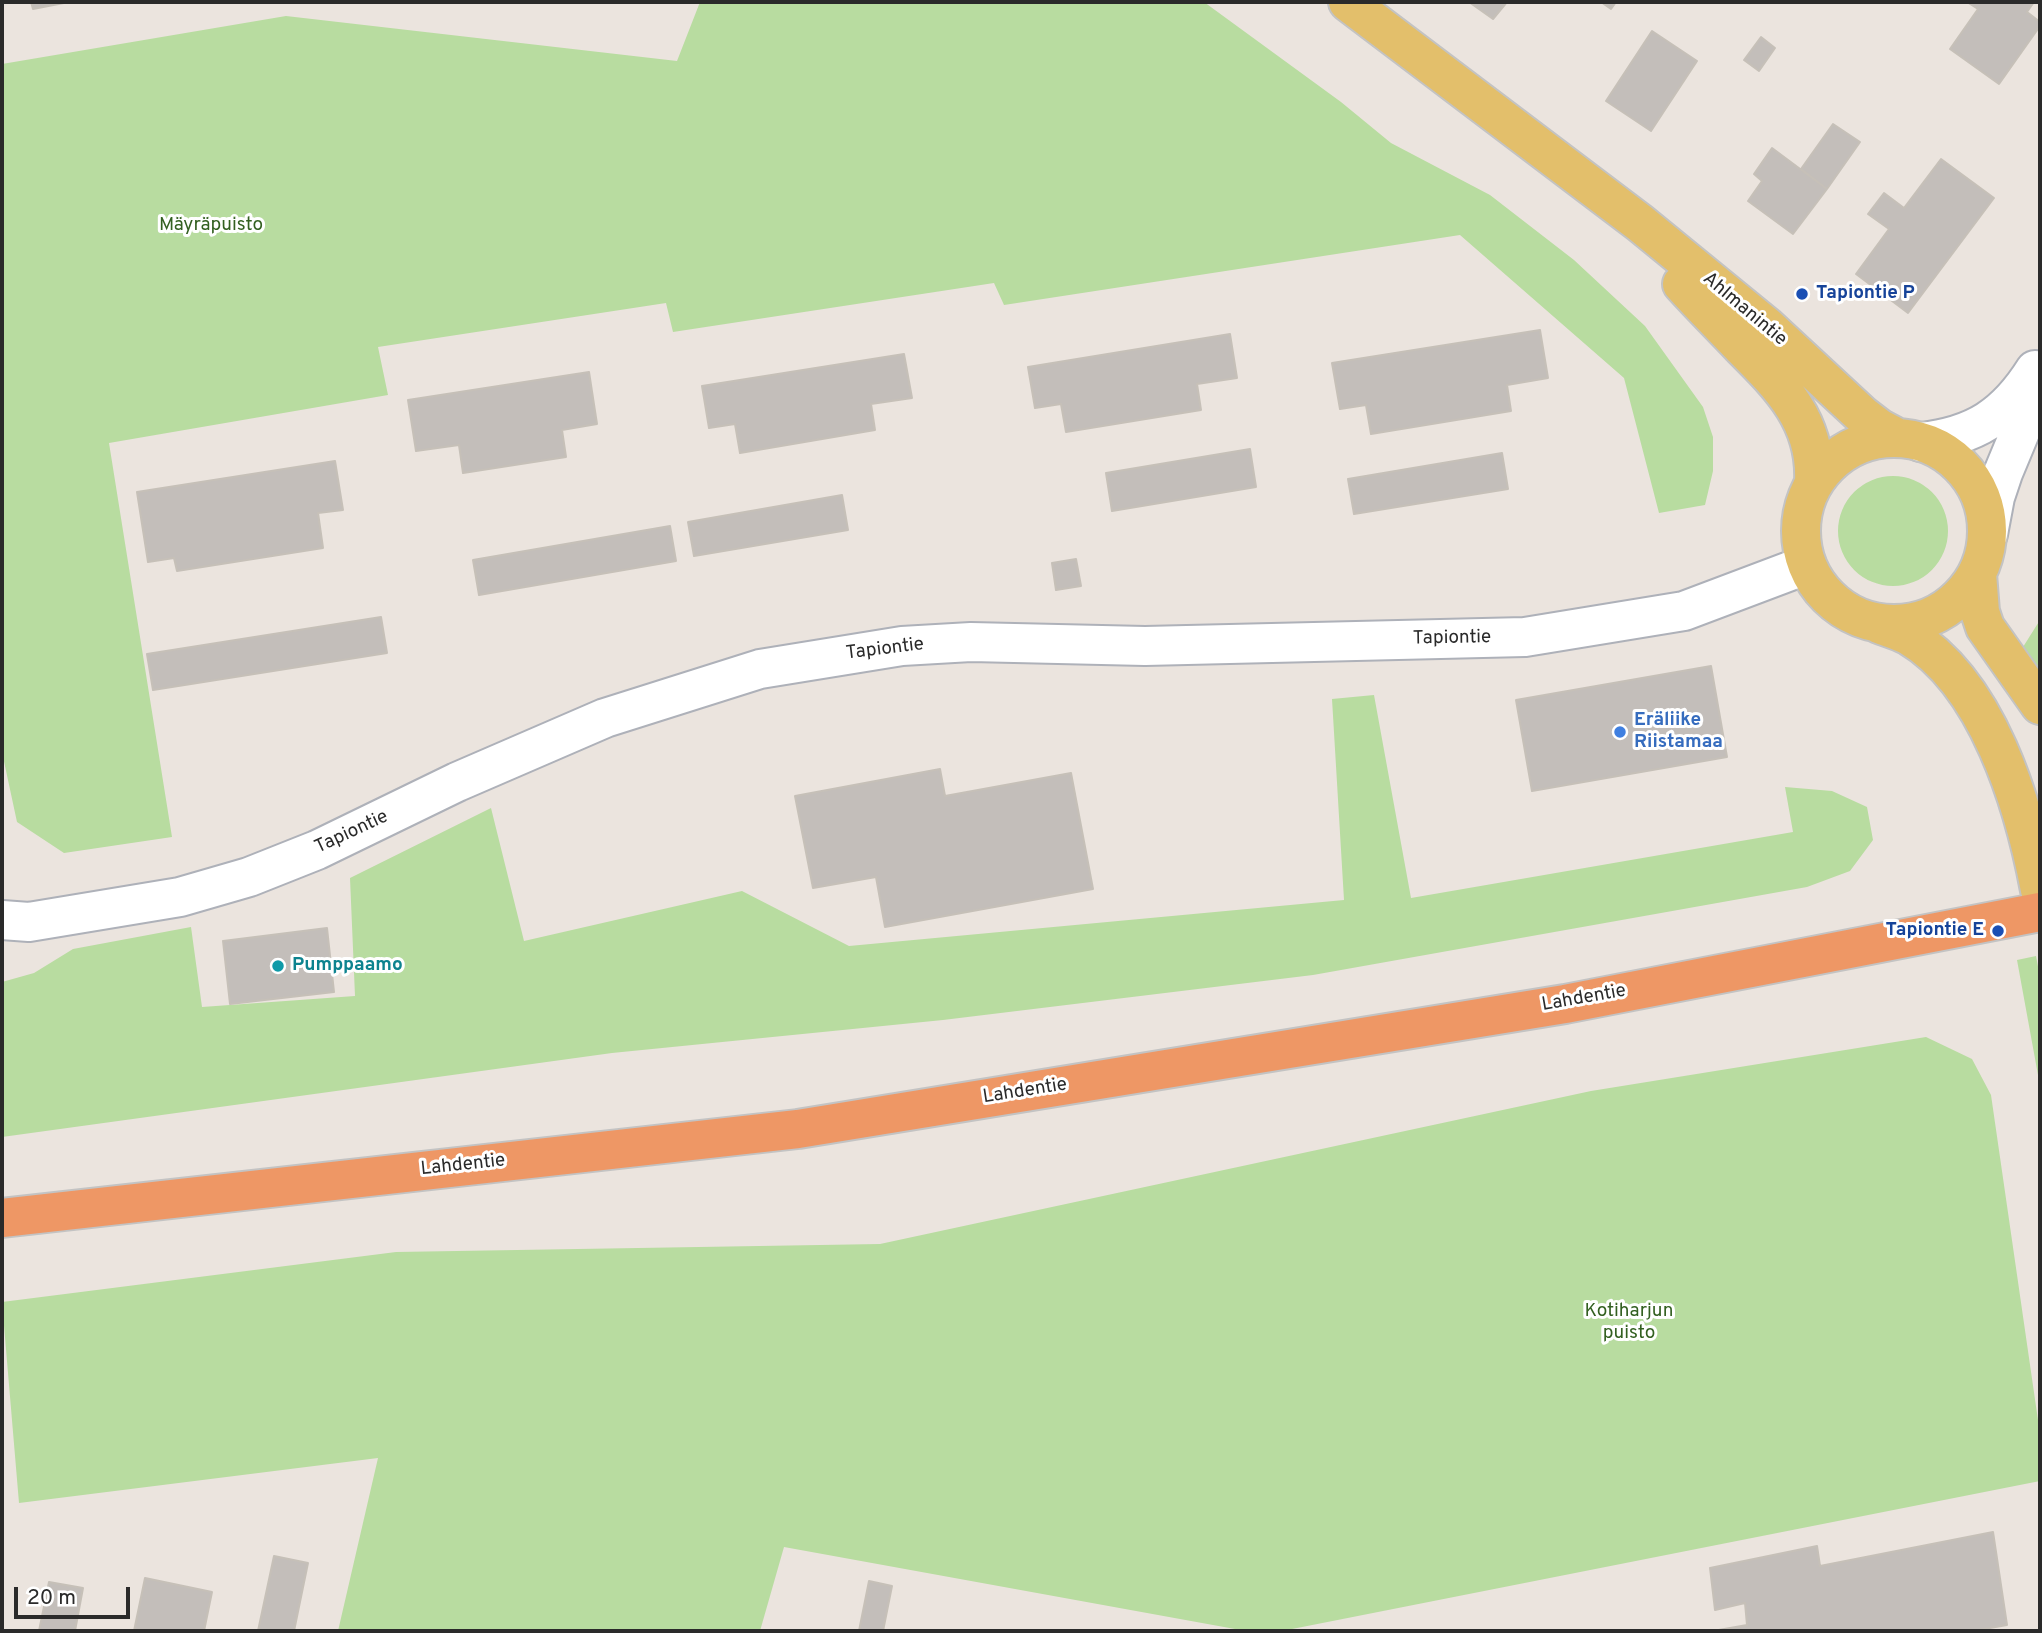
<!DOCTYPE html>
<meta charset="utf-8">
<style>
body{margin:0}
#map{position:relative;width:2042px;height:1633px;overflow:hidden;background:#ebe4de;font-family:Overpass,sans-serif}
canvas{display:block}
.frame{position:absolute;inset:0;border:4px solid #2a2a2a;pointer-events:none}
.scale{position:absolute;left:14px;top:1587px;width:116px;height:32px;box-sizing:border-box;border:4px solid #2a2a2a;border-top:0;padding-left:9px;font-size:21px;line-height:24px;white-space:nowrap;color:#2a2a2a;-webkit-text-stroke:5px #fff;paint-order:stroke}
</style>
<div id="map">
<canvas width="2042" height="1633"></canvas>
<div class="frame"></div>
<div class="scale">20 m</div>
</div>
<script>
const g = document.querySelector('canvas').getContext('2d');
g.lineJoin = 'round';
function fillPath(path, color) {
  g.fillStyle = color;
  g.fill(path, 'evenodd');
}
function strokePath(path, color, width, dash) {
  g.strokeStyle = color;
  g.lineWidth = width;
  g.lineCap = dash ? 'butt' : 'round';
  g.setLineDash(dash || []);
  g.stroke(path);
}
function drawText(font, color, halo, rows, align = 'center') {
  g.font = font + ' Overpass,sans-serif';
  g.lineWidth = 6;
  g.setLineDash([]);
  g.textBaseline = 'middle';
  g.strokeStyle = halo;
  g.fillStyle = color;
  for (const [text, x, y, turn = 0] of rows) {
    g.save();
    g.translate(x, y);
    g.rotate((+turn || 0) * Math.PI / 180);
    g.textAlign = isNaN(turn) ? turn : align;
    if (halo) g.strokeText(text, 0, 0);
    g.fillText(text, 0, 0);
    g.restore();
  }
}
fillPath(new Path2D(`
 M 700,2 L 1204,2 L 1341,102 L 1391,143 L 1490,195 L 1574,260 L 1645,326 L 1703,407 L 1713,437 L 1713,471 L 1705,505 L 1659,513 L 1624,378 L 1460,235 L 1004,305 L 994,283 L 673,332 L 666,303 L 378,347 L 388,395 L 109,443 L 172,837 L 64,853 L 17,822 L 2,752 L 2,64 L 286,16 L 677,61 Z
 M1838 531a55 55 0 1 1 110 0a55 55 0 1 1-110 0Z
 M 2040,620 L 2040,669 L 2023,647 Z
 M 1374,695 L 1411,898 L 1793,832 L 1785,787 L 1832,791 L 1867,807 L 1873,840 L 1850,871 L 1807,887 L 1313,975 L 943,1020 L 612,1053 L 2,1137 L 2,982 L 34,973 L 73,949 L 191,927 L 202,1007 L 355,996 L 350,878 L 491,808 L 524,941 L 742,891 L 849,946 L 1344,900 L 1332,699 Z
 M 2036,956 L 2040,977 L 2040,1086 L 2017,960 Z
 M 1926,1037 L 1972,1059 L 1991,1095 L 2040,1434 L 2040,1481 L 1282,1631 L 1246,1631 L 784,1547 L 760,1631 L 338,1631 L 378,1458 L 19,1503 L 2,1302 L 396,1252 L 880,1244 L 1591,1091 Z`), '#b8dca0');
const building = new Path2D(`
 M 31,2 L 69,2 L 33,9 Z
 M 1469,2 L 1507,2 L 1493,19 Z
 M 1601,2 L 1616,2 L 1611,9 Z
 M 1967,2 L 2034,2 L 2027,12 L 2040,22 L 2040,26 L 1999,84 L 1950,49 L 1978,9 Z
 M 1652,31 L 1697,61 L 1651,131 L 1606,101 Z
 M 1761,37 L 1775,48 L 1759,71 L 1744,60 Z
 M 1833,124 L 1860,142 L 1827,189 L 1801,169 Z
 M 1772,148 L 1827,189 L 1793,234 L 1748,201 L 1762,181 L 1754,174 Z
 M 1941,159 L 1994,198 L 1908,313 L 1856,274 L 1889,229 L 1868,214 L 1884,193 L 1904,208 Z
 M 1540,330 L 1548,378 L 1507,385 L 1511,411 L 1371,434 L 1366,405 L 1340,409 L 1332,363 Z
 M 1230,334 L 1237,378 L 1197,384 L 1201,410 L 1066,432 L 1061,404 L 1035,408 L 1028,367 Z
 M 904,354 L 912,398 L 871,404 L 875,430 L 740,453 L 735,424 L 709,428 L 702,386 Z
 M 589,372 L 597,424 L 562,430 L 566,457 L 463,473 L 459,445 L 416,451 L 408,400 Z
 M 1250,449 L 1256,487 L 1112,511 L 1106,473 Z
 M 1502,453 L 1508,489 L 1354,514 L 1348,479 Z
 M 335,461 L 343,510 L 318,513 L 323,548 L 177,571 L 174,558 L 148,562 L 137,492 Z
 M 842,495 L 848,530 L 694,556 L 688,522 Z
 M 670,526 L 676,561 L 479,595 L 473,560 Z
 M 1076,559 L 1081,586 L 1056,590 L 1052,563 Z
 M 381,617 L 387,653 L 153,690 L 147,654 Z
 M 1711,666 L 1727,757 L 1532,791 L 1516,700 Z
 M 940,769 L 945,796 L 1071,773 L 1093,889 L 885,927 L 876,877 L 813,888 L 795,796 Z
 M 327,928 L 334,992 L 230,1004 L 223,941 Z
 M 1993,1532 L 2007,1625 L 1973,1631 L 1713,1631 L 1747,1625 L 1745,1603 L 1715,1610 L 1710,1568 L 1817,1546 L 1820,1566 Z
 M 274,1556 L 308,1563 L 294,1631 L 258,1631 Z
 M 145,1578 L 212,1592 L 204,1631 L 134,1631 Z
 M 869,1581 L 892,1586 L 883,1631 L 859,1631 Z
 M 49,1582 L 83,1588 L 75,1631 L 39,1631 Z`);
fillPath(building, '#c3beba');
strokePath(building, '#c6c0b8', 2);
const minor = new Path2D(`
 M 1921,442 C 1975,436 2006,416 2035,370
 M 1988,534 L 1995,497 L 2003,473 L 2040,384
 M 2,920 L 29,922 L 180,897 L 249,877 L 317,850 L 457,782 L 605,718 L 760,669 L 902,646 L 971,642 L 1145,646 L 1525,637 L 1684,611 L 1806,565`);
const major = new Path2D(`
 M 1348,2 L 1640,223 L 1766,326 L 1862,415 L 1879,428 L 1896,437
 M 1682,284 C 1701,305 1721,325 1741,346 C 1781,386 1817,421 1814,482
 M1801 531a93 93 0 1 1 186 0a93 93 0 1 1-186 0Z
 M 1977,574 L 1980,612 L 1985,627 L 2040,705
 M 1879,624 C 1889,628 1900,631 1909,636 C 1988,683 2024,805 2040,890`);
const highway = new Path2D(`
 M 2,1218 L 798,1129 L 1565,1004 L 2040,912`);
strokePath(minor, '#aeb1b9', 42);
strokePath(major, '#c3c3c3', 42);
strokePath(highway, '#c3c3c3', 42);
strokePath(minor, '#fff', 38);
strokePath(major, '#e3bf6b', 38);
strokePath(highway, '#ee9765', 38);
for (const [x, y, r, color] of [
 [1802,294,7,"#1a4fb4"],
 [1620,732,7,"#3f7fe0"],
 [1998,931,7,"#1a4fb4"],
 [278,966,7,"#0f9aa8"]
]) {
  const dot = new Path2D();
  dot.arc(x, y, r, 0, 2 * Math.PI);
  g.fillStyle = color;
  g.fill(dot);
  strokePath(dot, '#fff', 2.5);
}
drawText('19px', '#336021', '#fff', [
 ["Mäyräpuisto",211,226],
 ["Kotiharjun",1629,1312],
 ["puisto",1629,1334]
]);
drawText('bold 19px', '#164399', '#fff', [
 ["Tapiontie P",1816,294],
 ["Tapiontie E",1984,931,"right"]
], 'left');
drawText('19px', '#2a2a2a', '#fff', [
 ["Ahlmanintie",1744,310,40],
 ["Tapiontie",1452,639,-1],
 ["Tapiontie",885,650,-7],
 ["Tapiontie",352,833,-25],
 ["Lahdentie",1584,999,-10],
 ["Lahdentie",1025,1092,-9],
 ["Lahdentie",463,1166,-6]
]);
drawText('bold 19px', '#366cbe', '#fff', [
 ["Eräliike",1634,721],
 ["Riistamaa",1634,743]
], 'left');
drawText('bold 19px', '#0d838f', '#fff', [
 ["Pumppaamo",292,966]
], 'left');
</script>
